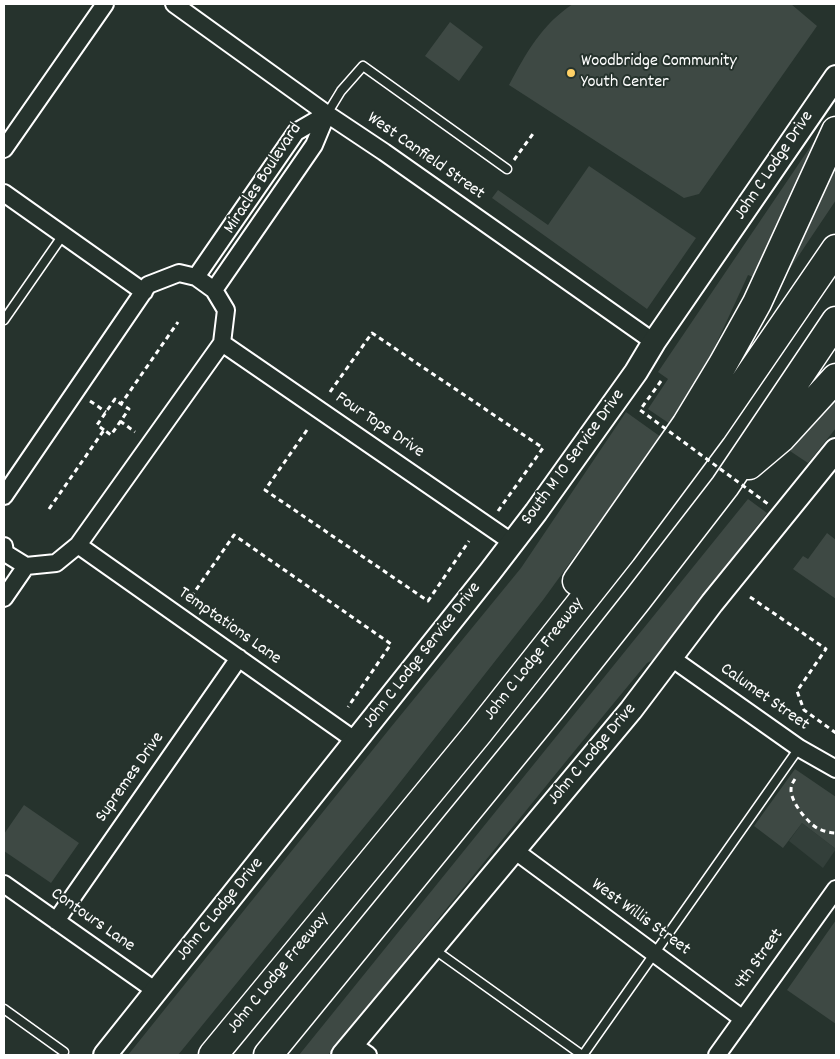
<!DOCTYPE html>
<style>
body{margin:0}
#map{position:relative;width:840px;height:1059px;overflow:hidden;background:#26332d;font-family:Dekko,sans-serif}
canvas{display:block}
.frame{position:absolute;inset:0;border:5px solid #fff;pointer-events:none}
</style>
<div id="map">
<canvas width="840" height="1059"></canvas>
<div class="frame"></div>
</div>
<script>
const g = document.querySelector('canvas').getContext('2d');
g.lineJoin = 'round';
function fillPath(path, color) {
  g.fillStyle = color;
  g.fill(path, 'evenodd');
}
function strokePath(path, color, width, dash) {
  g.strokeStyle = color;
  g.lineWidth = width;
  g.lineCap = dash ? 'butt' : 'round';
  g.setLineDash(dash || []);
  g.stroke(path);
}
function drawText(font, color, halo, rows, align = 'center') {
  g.font = font + ' Dekko,sans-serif';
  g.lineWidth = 4;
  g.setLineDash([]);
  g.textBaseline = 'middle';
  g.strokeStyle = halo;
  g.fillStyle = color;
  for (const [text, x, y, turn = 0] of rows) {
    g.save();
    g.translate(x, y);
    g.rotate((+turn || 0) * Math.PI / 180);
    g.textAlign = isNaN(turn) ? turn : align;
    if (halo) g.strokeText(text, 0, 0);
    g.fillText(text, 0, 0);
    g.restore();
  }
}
fillPath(new Path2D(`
 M 802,823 L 836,849 L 823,868 L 789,841 Z`), '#333f3a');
fillPath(new Path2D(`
 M 573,4 L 791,4 L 817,26 L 699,194 L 684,198 L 509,85 C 526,53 542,24 573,4 Z
 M 450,22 L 483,47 L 459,81 L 425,56 Z
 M 823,128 L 753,277 L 748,275 L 712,353 L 670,424 L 648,409 L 668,379 L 658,372 Z
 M 836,156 L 836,200 L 779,285 Z
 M 589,166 L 696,238 L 647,309 L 492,198 L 498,190 L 548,225 Z
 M 836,398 L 836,428 L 808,463 L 790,451 Z
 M 626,412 L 661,437 L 543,600 L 387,799 L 178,1055 L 128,1055 L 391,727 L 521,568 Z
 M 748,499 L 767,513 L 653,660 L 647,663 C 539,793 434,925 328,1055 L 299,1055 Z
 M 827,533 L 836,540 L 836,599 L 793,569 L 803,556 L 808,559 Z
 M 795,769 L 836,797 L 836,849 L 802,823 L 783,848 L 754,826 Z
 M 24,805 L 79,843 L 51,883 L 4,851 L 4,834 Z
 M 836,920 L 836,1024 L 787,990 Z`), '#3e4944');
const lane = new Path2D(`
 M 327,114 L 341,91 L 363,66 L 507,169
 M 4,320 L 63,235
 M 435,950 L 582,1055
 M 4,1009 L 64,1052
 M 583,1055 L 799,748`);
const street = new Path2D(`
 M 174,4 L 327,114 L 384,152 L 654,342
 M 4,149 L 105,4
 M 4,193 L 144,292
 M 196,277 L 296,132 L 327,114
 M 214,290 L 314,145 L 327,114
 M 222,343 L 513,543
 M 4,496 L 148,285 L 179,273 L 196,277 L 214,290 L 226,310 L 222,343 L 78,545 L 56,563 L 26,566 L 5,553 L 4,546
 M 78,545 L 356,741
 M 4,598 L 26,566
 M 670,657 L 799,748 L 836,769
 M 514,850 L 743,1019
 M 4,884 L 156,991
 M 56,921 L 239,658
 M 352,1044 L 368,1055
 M 717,1055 L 836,889`);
const secondary = new Path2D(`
 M 105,1055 L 490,572 L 536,512 L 636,372 L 654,342 L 836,77
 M 343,1055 L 631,710 L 712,603 L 836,450`);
const highway = new Path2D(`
 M 749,465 L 781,438 L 836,378
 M 577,581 L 686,425 L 723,364 L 757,303 L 836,131
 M 213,1055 L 478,733 L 622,551 L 712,430 L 836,249
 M 268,1055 L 553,706 L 637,600 L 725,486 L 836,321`);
strokePath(lane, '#fff', 11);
strokePath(street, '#fff', 20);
strokePath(secondary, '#fff', 26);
strokePath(highway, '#fff', 31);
strokePath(new Path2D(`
 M 514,160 L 535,131
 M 330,392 L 372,333 L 543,448 L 498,511
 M 90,401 L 106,412
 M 120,421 L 135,432
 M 104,430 L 97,425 L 115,399 L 121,404
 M 307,430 L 265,490 L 428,601 L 469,541
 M 49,509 L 104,430 L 111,435 L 129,409 L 121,404 L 178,322
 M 191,597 L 234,535 L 391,644 L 348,707
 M 750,597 L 826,649 L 797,691 L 804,710 L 836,733
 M 795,779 C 793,782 791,785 791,790 C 791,802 807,822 817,828 C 823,831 830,833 836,833`), '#fff', 3, [5, 4]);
strokePath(lane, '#26332d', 8);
strokePath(street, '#26332d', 16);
strokePath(secondary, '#26332d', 22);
strokePath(highway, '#26332d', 28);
strokePath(new Path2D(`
 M 661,381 L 640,410 L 768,504`), '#fff', 3, [5, 4]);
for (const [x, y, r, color] of [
 [571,73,5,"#ffd166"]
]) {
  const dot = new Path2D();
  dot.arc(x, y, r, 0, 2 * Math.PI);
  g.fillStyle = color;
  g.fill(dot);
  strokePath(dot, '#26332d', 2);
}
drawText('18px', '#fff', '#26332d', [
 ["Woodbridge Community",581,63],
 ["Youth Center",581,84]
], 'left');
drawText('18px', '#fff', '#26332d', [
 ["West Canfield Street",425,157,35],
 ["John C Lodge Drive",775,166,-56],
 ["Miracles Boulevard",264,179,-57],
 ["Four Tops Drive",379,426,34],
 ["South M 10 Service Drive",574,458,-54],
 ["Temptations Lane",229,627,35],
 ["John C Lodge Service Drive",423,656,-52],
 ["John C Lodge Freeway",535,660,-52],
 ["Calumet Street",764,698,35],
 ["John C Lodge Drive",593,755,-50],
 ["Supremes Drive",131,778,-55],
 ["John C Lodge Drive",221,910,-51],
 ["West Willis Street",640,918,36],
 ["Contours Lane",92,921,35],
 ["4th Street",760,960,-54],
 ["John C Lodge Freeway",279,974,-51]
]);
</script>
